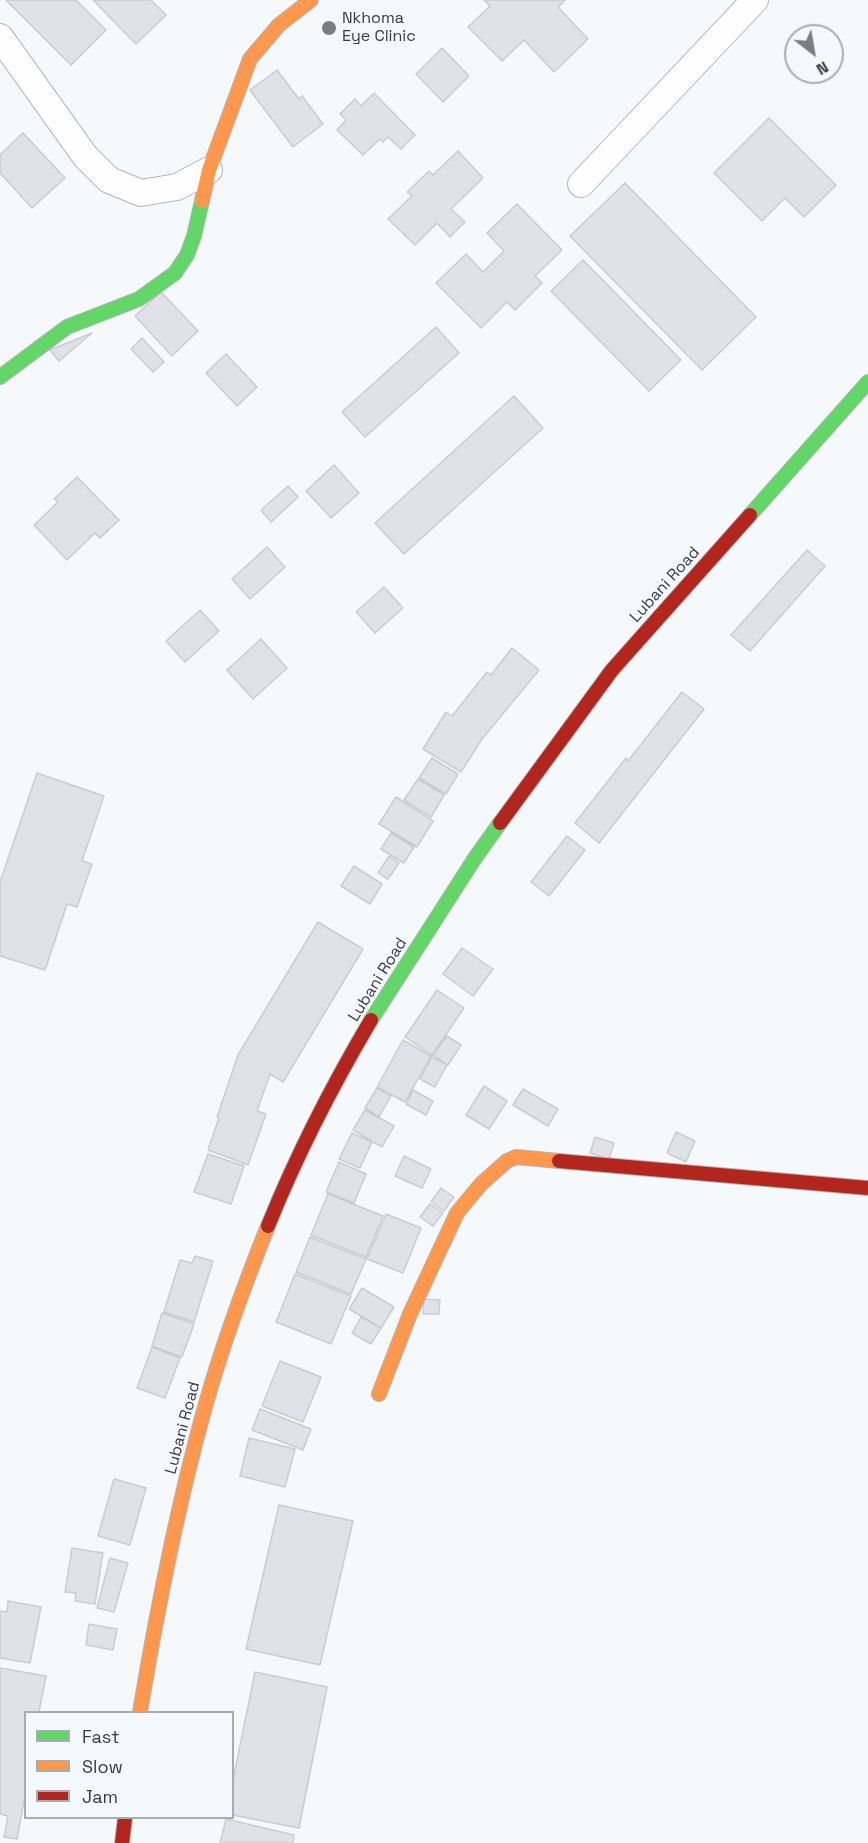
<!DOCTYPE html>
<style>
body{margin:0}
#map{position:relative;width:868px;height:1843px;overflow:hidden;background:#f6f9fb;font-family:"Space Grotesk",sans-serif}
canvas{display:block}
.legend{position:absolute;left:24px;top:1711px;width:210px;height:108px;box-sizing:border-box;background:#f3f9fe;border:2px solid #a9adb1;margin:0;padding:8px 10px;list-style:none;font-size:18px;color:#393b3e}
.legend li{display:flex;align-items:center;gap:12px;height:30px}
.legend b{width:30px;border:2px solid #a9adb1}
.north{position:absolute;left:784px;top:24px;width:60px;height:60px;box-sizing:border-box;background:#f3f9fe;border:2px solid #a9adb1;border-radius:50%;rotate:149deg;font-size:16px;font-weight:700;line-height:24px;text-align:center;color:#393b3e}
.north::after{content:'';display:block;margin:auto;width:21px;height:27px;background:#7b7e80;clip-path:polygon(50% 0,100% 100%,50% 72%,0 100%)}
</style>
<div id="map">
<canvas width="868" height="1843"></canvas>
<ul class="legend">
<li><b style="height:8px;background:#63d668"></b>Fast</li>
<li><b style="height:8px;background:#ff974d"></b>Slow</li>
<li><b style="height:8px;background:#b3261e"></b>Jam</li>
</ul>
<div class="north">N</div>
</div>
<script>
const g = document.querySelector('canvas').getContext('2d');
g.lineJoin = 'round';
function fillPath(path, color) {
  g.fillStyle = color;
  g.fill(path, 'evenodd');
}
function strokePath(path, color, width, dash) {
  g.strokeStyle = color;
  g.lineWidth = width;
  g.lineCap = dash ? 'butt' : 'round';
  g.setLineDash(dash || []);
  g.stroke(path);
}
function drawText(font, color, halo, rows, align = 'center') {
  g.font = font + ' "Space Grotesk",sans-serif';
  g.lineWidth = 6;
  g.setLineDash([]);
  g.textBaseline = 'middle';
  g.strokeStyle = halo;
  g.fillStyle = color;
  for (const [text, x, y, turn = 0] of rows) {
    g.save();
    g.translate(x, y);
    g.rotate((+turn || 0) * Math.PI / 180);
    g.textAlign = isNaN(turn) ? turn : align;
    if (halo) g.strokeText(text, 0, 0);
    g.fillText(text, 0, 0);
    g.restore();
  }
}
const building = new Path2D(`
 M 6,0 L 76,0 L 106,30 L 71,65 Z
 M 93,0 L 151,0 L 166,15 L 136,44 Z
 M 484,0 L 565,0 L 558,7 L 588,39 L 554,72 L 524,40 L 502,61 L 468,27 L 490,6 Z
 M 442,48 L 469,76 L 443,102 L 416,74 Z
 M 277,70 L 299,99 L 302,96 L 323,124 L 293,147 L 250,90 Z
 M 374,93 L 415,135 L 401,149 L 388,137 L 383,142 L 380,139 L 363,155 L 337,130 L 346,120 L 340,114 L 355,99 L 361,106 Z
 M 769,118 L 836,185 L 804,217 L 785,198 L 762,221 L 714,173 Z
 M 23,133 L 65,178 L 32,208 L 0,173 L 0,155 Z
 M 458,151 L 483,178 L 451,209 L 465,222 L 450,237 L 437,223 L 415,245 L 388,219 L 412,196 L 407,192 L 429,171 L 433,175 Z
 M 625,183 L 756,317 L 702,370 L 570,236 Z
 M 517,204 L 562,250 L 535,276 L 542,283 L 515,310 L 507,302 L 481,328 L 436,283 L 466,254 L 483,272 L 504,251 L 487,233 Z
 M 583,260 L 681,360 L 649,391 L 551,291 Z
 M 161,292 L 198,331 L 172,356 L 135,316 Z
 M 436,327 L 459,353 L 365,437 L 342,412 Z
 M 92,333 L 59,361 L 50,350 Z
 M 142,338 L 164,362 L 153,372 L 131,349 Z
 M 226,354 L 257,387 L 237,406 L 206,373 Z
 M 514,396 L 543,428 L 404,554 L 375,523 Z
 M 334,465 L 359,493 L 331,518 L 306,491 Z
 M 77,477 L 119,520 L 100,538 L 95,533 L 67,560 L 34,525 L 58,502 L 54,499 Z
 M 288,486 L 298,497 L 271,522 L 261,510 Z
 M 267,547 L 285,567 L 250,599 L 232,579 Z
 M 807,550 L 825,566 L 750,651 L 731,635 Z
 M 384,587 L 403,608 L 375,633 L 356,612 Z
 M 200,610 L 219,631 L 185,662 L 166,641 Z
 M 261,639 L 287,668 L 253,699 L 227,670 Z
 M 512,648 L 539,670 L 482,739 L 461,772 L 423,749 L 446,712 L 452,716 L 487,672 L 491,675 Z
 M 682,692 L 704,709 L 599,843 L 575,823 L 626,758 L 628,761 Z
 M 432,758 L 458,774 L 446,794 L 419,778 Z
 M 37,773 L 104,796 L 82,861 L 92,864 L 77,907 L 67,904 L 45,970 L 0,956 L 0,882 Z
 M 418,779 L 444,795 L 431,817 L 404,800 Z
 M 396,797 L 433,821 L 417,847 L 379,824 Z
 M 391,833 L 414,847 L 404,863 L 381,849 Z
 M 567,836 L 585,850 L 549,896 L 531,882 Z
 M 389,856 L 399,863 L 388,879 L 378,873 Z
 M 354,866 L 382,884 L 370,904 L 341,886 Z
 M 318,922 L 363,949 L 283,1082 L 270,1074 L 257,1111 L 266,1114 L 248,1165 L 208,1150 L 219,1118 L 217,1117 L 238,1055 Z
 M 462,948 L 493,969 L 473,996 L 443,974 Z
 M 437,990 L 464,1008 L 432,1055 L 405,1037 Z
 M 447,1036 L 461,1045 L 448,1065 L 433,1055 Z
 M 403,1040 L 431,1056 L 405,1102 L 377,1087 Z
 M 432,1057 L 447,1065 L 435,1087 L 420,1079 Z
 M 484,1086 L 507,1101 L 489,1129 L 466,1115 Z
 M 377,1088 L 391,1096 L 379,1117 L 365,1108 Z
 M 523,1089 L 558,1109 L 548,1126 L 513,1105 Z
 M 413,1090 L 433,1101 L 426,1115 L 406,1104 Z
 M 365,1110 L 394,1126 L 382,1147 L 353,1130 Z
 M 676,1132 L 695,1141 L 686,1162 L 667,1153 Z
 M 352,1133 L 372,1142 L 360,1168 L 339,1159 Z
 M 595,1137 L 614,1143 L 609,1159 L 590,1153 Z
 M 208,1154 L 244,1166 L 231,1204 L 194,1192 Z
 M 404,1156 L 431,1169 L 422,1188 L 395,1176 Z
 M 339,1162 L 366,1174 L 354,1203 L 326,1192 Z
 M 441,1188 L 454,1197 L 444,1211 L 431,1202 Z
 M 328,1194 L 383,1216 L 366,1257 L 311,1235 Z
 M 430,1204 L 443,1213 L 433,1226 L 420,1217 Z
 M 386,1214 L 421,1228 L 403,1273 L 367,1259 Z
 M 310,1237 L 366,1259 L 351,1294 L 296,1272 Z
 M 195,1256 L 213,1261 L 194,1322 L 164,1312 L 180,1260 L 192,1263 Z
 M 295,1274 L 351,1296 L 331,1344 L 276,1322 Z
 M 362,1288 L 394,1307 L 381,1328 L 349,1309 Z
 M 424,1299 L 440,1300 L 439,1314 L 423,1314 Z
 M 162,1313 L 194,1324 L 182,1357 L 152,1346 Z
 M 361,1317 L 381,1328 L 371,1344 L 352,1333 Z
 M 152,1347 L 180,1358 L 165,1398 L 137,1388 Z
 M 280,1361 L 321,1377 L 303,1422 L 262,1406 Z
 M 260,1409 L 311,1429 L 303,1450 L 252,1430 Z
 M 249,1438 L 295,1449 L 285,1487 L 240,1476 Z
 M 114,1479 L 146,1488 L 130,1545 L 98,1536 Z
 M 279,1505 L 353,1521 L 320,1665 L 246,1649 Z
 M 72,1548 L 103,1553 L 95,1604 L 75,1601 L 76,1593 L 65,1592 Z
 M 110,1558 L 128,1563 L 114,1612 L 97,1608 Z
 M 8,1601 L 41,1607 L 30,1663 L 0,1658 L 0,1611 L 7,1612 Z
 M 89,1624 L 117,1629 L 113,1650 L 86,1645 Z
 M 0,1668 L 46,1676 L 39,1712 L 26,1712 L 26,1790 L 17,1839 L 4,1837 L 8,1816 L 0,1814 Z
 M 255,1672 L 327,1687 L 299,1828 L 232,1815 L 232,1785 Z
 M 226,1819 L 294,1835 L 293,1843 L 220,1843 Z`);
fillPath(building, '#e1e2e8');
strokePath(building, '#cbccce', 1.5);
const street = new Path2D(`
 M 0,37 L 85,156 L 109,180 L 141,193 L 177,187 L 209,170
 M 581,184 L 755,0`);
const fast = new Path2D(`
 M 0,377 L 67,327 L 139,299 L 175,273 L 187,255 L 194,236 L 202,201
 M 750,515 L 868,382
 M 371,1020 L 475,858 L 500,823`);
const slow = new Path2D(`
 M 202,201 L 209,170 L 250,59 L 279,25 L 311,0
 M 379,1394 L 410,1314 L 457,1213 L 481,1184 L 507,1161 L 516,1157 L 559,1161
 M 140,1712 C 157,1610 177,1507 205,1407 C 222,1346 244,1286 268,1226`);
const jam = new Path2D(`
 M 500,823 L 612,670 L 750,515
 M 559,1161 L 868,1188
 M 268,1226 C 297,1154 332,1086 371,1020
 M 122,1843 L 125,1818`);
strokePath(street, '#b3b5b7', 28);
strokePath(fast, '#b3b5b7', 16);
strokePath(slow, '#b3b5b7', 16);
strokePath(jam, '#b3b5b7', 16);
strokePath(street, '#fefefe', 26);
strokePath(fast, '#63d668', 14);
strokePath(slow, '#ff974d', 14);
strokePath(jam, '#b3261e', 14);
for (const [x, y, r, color] of [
 [329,28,8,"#7b7e80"]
]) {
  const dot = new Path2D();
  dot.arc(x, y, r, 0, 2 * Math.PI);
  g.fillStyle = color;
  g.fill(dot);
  strokePath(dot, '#f3f9fe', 2);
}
drawText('16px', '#393b3e', '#f3f9fe', [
 ["Nkhoma",342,19],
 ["Eye Clinic",342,37]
], 'left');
drawText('16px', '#393b3e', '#f3f9fe', [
 ["Lubani Road",665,585,-48],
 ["Lubani Road",378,980,-58],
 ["Lubani Road",183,1428,-75]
]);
</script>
